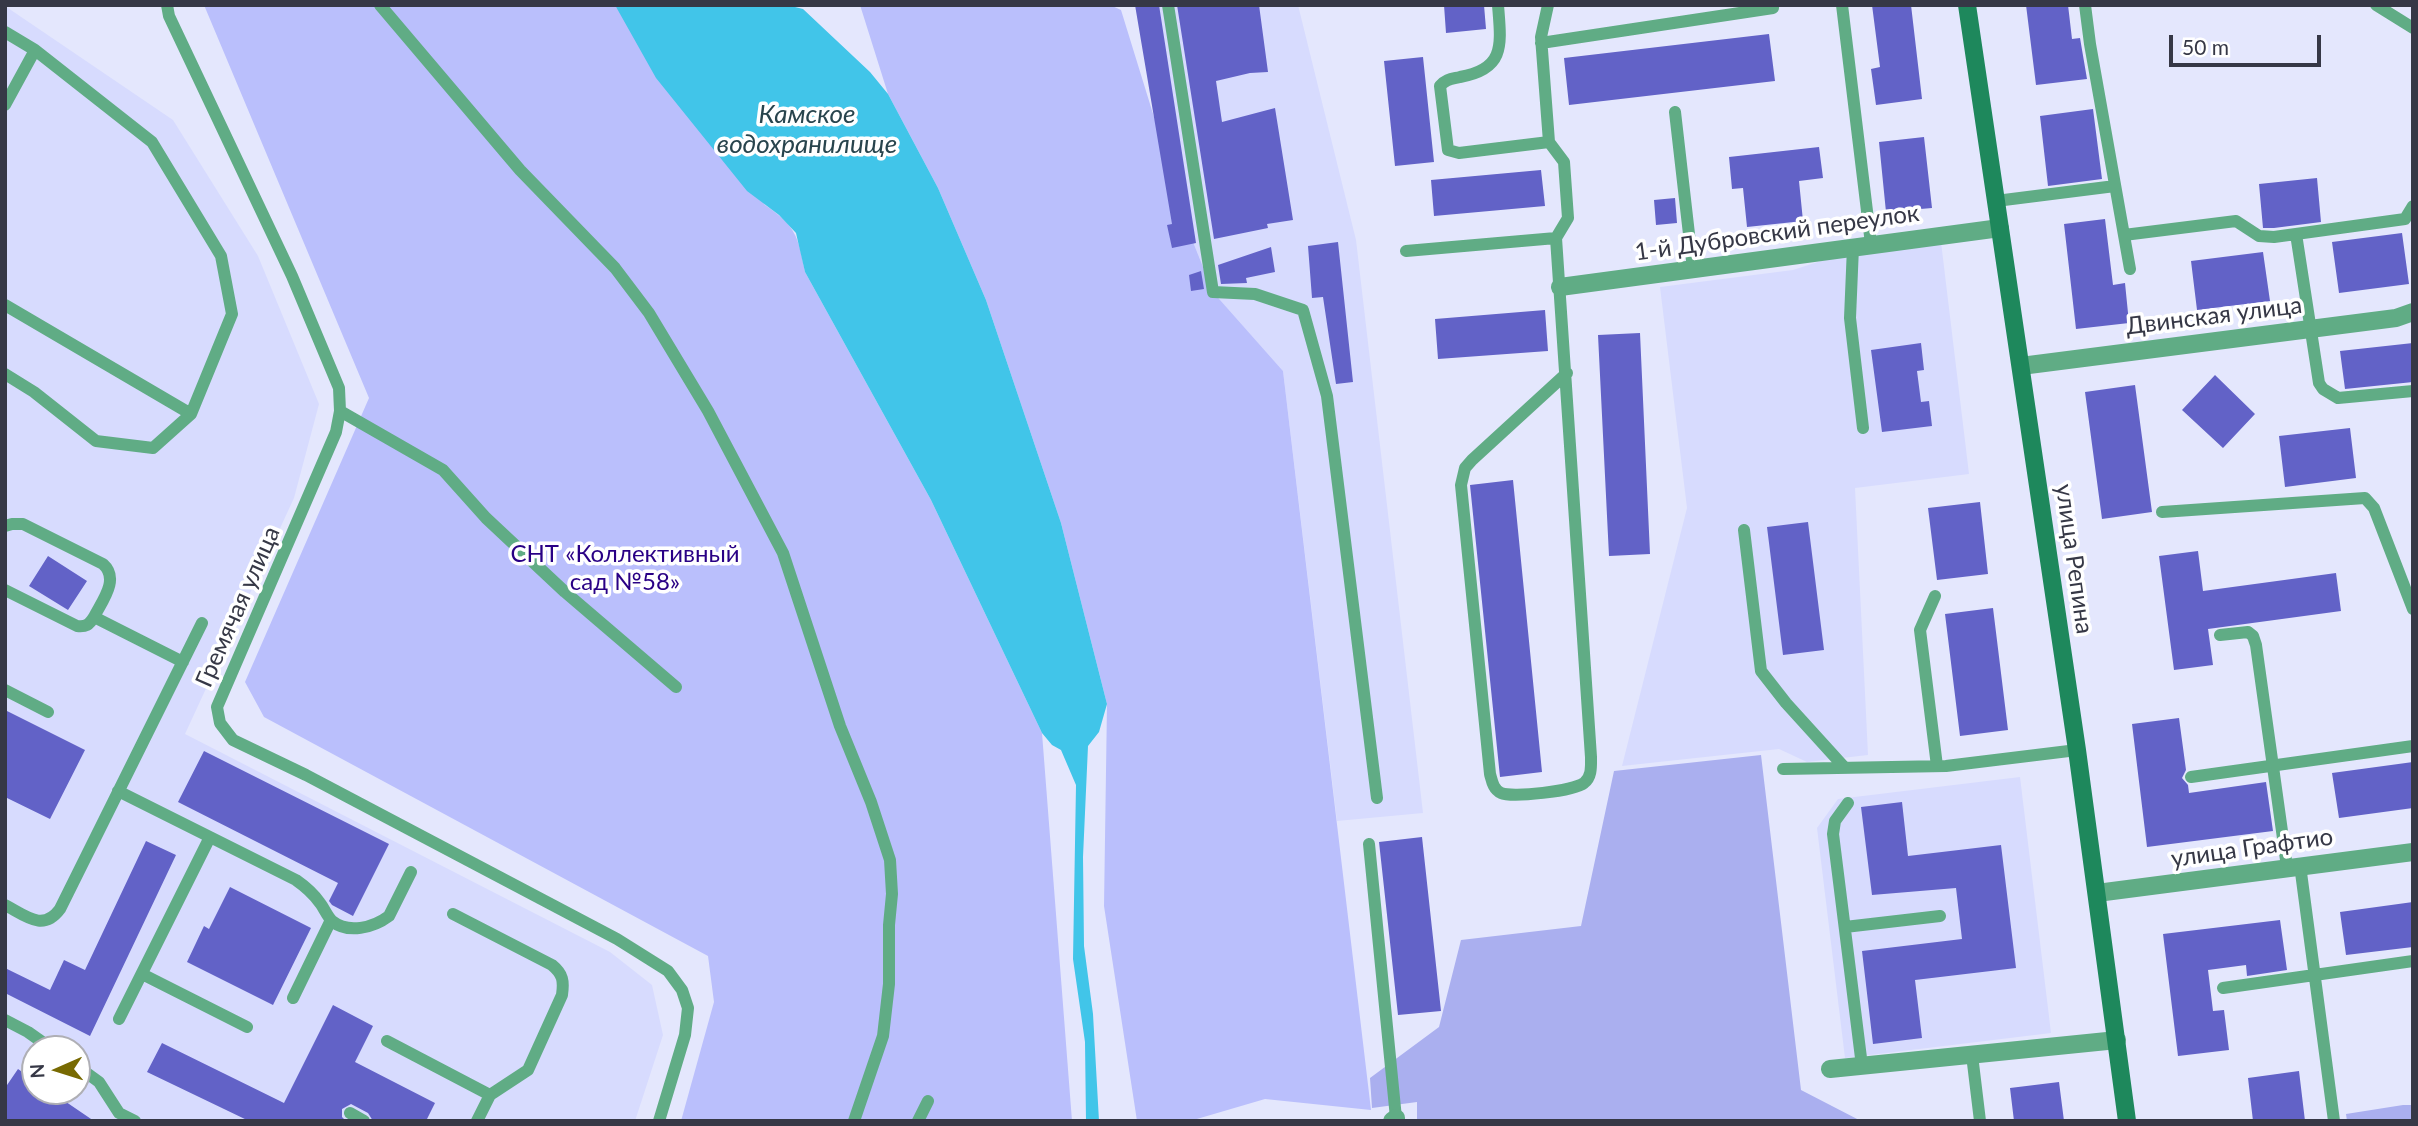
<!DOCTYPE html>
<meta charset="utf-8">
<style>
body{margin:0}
#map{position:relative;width:2418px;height:1126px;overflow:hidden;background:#e4e7fd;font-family:Lato,sans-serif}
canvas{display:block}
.frame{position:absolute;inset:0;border:7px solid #363846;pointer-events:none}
.north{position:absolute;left:21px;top:1035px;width:70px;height:70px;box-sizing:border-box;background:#fff;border:2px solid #afafb5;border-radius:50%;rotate:267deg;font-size:19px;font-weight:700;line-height:28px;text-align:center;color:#363846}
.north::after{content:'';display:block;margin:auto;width:24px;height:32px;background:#786a02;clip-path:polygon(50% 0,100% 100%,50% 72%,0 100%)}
.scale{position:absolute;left:2169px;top:35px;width:152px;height:32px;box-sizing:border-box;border:4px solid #363846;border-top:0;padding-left:9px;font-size:21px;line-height:24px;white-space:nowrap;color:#363846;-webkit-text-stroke:5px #fff;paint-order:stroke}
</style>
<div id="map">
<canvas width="2418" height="1126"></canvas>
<div class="frame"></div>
<div class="north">N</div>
<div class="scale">50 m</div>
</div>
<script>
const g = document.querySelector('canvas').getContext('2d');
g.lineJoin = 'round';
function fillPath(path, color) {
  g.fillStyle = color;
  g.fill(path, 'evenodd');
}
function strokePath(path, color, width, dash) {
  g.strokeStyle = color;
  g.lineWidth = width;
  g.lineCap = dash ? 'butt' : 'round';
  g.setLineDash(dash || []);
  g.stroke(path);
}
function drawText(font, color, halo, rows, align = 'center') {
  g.font = font + ' Lato,sans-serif';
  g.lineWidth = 7;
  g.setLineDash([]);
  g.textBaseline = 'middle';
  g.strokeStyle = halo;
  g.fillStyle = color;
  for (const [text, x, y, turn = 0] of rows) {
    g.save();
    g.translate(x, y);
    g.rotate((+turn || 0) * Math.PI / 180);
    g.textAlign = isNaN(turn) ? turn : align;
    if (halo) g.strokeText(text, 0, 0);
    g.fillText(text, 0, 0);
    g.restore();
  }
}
fillPath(new Path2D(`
 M 1147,5 L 1298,5 L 1356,240 L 1423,813 L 1337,821 L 1283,371 L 1213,292 L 1191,237 Z
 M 5,6 L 173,120 L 258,256 L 319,404 L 294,498 L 185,734 L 610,952 L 652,985 L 663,1035 L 635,1121 L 5,1121 ZM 35,1049 L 77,1049 L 77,1091 L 35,1091 Z
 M 1941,242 L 1969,474 L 1855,488 L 1868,755 L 1807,762 L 1779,749 L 1622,766 L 1687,508 L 1660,287 L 1793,270 L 1839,255 Z
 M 2020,777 L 2051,1033 L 1845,1058 L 1817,828 L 1838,799 Z`), '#d7dbfe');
fillPath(new Path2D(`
 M 204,5 L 615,5 L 765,205 C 796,226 798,236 805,272 L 931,500 L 1042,733 L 1072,1121 L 681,1121 L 714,1002 L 708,956 L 264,717 L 245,682 L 369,398 Z
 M 860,5 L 1110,5 L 1121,10 L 1191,237 L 1213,292 L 1283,371 L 1371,1110 L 1265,1099 L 1190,1121 L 1137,1121 L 1104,906 L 1107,704 L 1061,523 L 986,300 L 938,188 L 888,94 Z`), '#babffc');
fillPath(new Path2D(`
 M 1761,755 L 1801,1090 L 1861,1121 L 1417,1121 L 1417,1102 L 1372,1108 L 1370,1078 L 1439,1027 L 1461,940 L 1581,926 L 1614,771 Z
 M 2403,1105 L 2413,1105 L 2413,1121 L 2347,1121 L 2346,1114 Z`), '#aaafef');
fillPath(new Path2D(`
 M 615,5 L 787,5 L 803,9 L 870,72 L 888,94 L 938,188 L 986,300 L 1061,523 L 1107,704 L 1099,732 L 1088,746 L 1083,857 L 1084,946 L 1093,1014 L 1099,1121 L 1086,1121 L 1085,1042 L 1073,959 L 1076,785 L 1061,750 L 1052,745 L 1042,733 L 931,500 L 805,272 L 796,233 L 779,215 L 747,191 L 656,78 Z`), '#41c5e9');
fillPath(new Path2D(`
 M 1135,5 L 1159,5 L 1196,243 L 1172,248 L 1167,225 L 1172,224 Z
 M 1177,5 L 1259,5 L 1268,72 L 1250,73 L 1216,81 L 1222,122 L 1275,108 L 1293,220 L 1267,224 L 1268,228 L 1214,239 Z
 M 1444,5 L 1484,5 L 1486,29 L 1446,33 Z
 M 1872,5 L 1911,5 L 1922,99 L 1876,105 L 1871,69 L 1880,67 Z
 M 2026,5 L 2068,5 L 2072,39 L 2080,38 L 2087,79 L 2036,85 Z
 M 1769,34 L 1775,81 L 1569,105 L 1564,58 Z
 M 1423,57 L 1434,162 L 1395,166 L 1384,61 Z
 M 2093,109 L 2102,179 L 2048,186 L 2040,116 Z
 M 1924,137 L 1932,208 L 1886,212 L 1879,142 Z
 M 1819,147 L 1823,178 L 1799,181 L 1803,221 L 1747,227 L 1743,188 L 1732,189 L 1729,157 Z
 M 1541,170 L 1545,206 L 1434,216 L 1431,180 Z
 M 2317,178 L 2321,222 L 2274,228 L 2263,228 L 2259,184 Z
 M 1675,198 L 1677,223 L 1656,225 L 1654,200 Z
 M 2105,219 L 2113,285 L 2125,283 L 2129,323 L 2076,329 L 2064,224 Z
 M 2402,233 L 2409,284 L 2339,293 L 2332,242 Z
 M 1338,242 L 1353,382 L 1336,384 L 1323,297 L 1312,298 L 1308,246 Z
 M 1271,247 L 1275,272 L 1246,278 L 1247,283 L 1221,284 L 1218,265 Z
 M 2263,252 L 2270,301 L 2197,310 L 2191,261 Z
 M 1201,271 L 1204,289 L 1191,291 L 1189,275 Z
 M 1545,310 L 1548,351 L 1438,359 L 1435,319 Z
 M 1640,333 L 1650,554 L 1609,556 L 1598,335 Z
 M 1921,343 L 1924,370 L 1917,371 L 1921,402 L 1929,401 L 1932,426 L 1882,432 L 1871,350 Z
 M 2413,343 L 2413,382 L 2345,389 L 2340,351 Z
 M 2215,375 L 2255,414 L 2223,448 L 2182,410 Z
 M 2135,385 L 2152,512 L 2102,519 L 2085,392 Z
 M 2350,428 L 2356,478 L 2285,487 L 2279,436 Z
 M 1513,480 L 1542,772 L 1500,777 L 1470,485 Z
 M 1980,502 L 1988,574 L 1937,580 L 1928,508 Z
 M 1808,522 L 1824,650 L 1783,655 L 1767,527 Z
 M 2198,551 L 2203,591 L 2336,573 L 2341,611 L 2208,629 L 2213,665 L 2174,670 L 2159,556 Z
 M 48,556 L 87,581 L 68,610 L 29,586 Z
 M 1993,608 L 2008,730 L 1960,736 L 1945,614 Z
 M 5,710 L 85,750 L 50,819 L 5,797 Z
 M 2179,718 L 2186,770 L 2182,778 L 2188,785 L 2189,793 L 2266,782 L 2273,831 L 2147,847 L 2132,724 Z
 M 204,751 L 389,844 L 353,916 L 332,905 L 329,901 L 338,883 L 178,802 Z
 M 2413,762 L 2413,808 L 2339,818 L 2332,773 Z
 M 1902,802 L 1908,856 L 2001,845 L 2016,968 L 1915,980 L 1922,1038 L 1873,1044 L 1862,951 L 1962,939 L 1956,888 L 1872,895 L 1861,807 Z
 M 1422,837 L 1441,1011 L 1398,1015 L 1379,842 Z
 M 146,841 L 176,855 L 90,1036 L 5,993 L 5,968 L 50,990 L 64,960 L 85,970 Z
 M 230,887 L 311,928 L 273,1005 L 187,962 L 204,926 L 209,929 Z
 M 2413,902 L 2413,947 L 2346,955 L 2340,912 Z
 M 2280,920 L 2287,970 L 2247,976 L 2246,965 L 2208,970 L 2213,1011 L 2224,1010 L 2229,1050 L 2178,1056 L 2163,934 Z
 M 333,1005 L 373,1026 L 355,1062 L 435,1103 L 426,1121 L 373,1121 L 368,1113 L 351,1104 L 342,1109 L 342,1117 L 346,1121 L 249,1121 L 147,1072 L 162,1043 L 284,1103 Z
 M 18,1069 L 35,1081 L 35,1091 L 50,1091 L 94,1121 L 5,1121 L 5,1088 Z
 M 2299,1071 L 2305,1121 L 2253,1121 L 2248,1078 Z
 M 2059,1082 L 2064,1121 L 2014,1121 L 2010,1088 Z`), '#6262c7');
strokePath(new Path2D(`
 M 167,5 L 169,16 L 292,276 L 339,388 L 340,411 L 336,432 L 217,707 L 220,723 L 233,740 L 306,775 L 617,939 L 668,971 L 682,990 L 688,1008 L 685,1035 L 659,1121
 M 380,5 L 520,170 L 615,268 L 649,313 L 708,411 L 783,553 L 840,726 L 871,802 L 890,860 L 892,894 L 889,925 L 889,984 L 883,1036 L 854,1121
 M 1168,5 L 1213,292 L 1255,294 L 1303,310 L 1327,396 L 1377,798
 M 1498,5 C 1501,44 1506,69 1460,77 C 1452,79 1446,79 1440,86 L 1448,150 L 1459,153 L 1549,142
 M 1548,5 L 1541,37 L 1549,142 L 1564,162 L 1568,218 L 1556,238 L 1591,757 C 1591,766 1592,777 1584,783 C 1574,791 1512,798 1501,793 C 1493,789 1492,781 1490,774 L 1461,485 L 1465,468 L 1472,460 L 1567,373
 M 1842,5 L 1871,244
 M 2085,5 L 2090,44 L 2130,269
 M 2376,5 L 2413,28
 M 5,32 L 35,50 L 152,142 L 221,256 L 232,314 L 191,414 L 153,448 L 96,441 L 34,392 L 5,374
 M 1541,43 L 1773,8
 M 5,105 L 35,50
 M 1675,112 L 1693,269
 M 1996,201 L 2115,186
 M 2296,234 L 2319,383 L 2323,389 L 2338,398 L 2413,391
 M 2124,235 L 2236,221 L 2259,236 L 2274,237 L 2405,219 L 2413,206
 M 1853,247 L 1850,318 L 1863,428
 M 1406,251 L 1556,238
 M 5,305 L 191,414
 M 340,411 L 443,470 L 486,518 L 565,592 L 676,687
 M 2162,512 L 2365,498 L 2374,508 L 2413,609
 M 5,526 L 12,524 L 23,524 L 103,564 C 120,579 102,601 94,617 L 183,662
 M 1744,530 L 1761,671 L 1786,703 L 1845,768
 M 5,590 L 77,626 C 86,627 89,625 94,617
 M 1935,596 L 1920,630 L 1937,766
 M 2220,635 L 2248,632 L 2253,636 L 2256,645 L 2287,867
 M 5,690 L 48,712
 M 1783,769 L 1946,766 L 2077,750
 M 2191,777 L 2413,746
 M 118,791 L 296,880 C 306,887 313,893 320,903 C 324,908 327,916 332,921 C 348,934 373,928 389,916 L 411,872
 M 1848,803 L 1835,821 L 1833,834 L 1862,1066
 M 1369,844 L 1396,1118
 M 2300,865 L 2334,1121
 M 5,905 C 26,916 43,932 60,909 L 202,623
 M 453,914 L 552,965 C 563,974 564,981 562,995 L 528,1070 L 490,1095 L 477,1121
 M 1845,927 L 1940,916
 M 142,974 L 247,1027
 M 2223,988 L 2413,961
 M 293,998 L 331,920
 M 119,1019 L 210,837
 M 5,1020 L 28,1032 L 52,1049
 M 387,1041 L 490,1095
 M 1972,1055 L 1980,1121
 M 77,1066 L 99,1082 L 119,1113 L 135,1121
 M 350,1113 L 364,1121
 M 918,1121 L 928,1101`), '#60ac85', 12);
strokePath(new Path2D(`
 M 1560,287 L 2000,228
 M 2021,366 L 2396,318 L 2413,312
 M 2097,893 L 2413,852
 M 1830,1069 L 2117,1040
 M 1392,1121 L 1396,1118`), '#60ac85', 18);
strokePath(new Path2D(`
 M 1967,5 L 2077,750 L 2127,1121`), '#1e885c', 18);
drawText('24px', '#363846', '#fff', [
 ["1-й Дубровский переулок",1777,233,-8],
 ["Двинская улица",2214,316,-7],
 ["улица Репина",2074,559,82],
 ["Гремячая улица",238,607,-66],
 ["улица Графтио",2252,848,-8]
]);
drawText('24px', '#290085', '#fff', [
 ["СНТ «Коллективный",625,554],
 ["сад №58»",625,582]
]);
drawText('italic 26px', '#28444d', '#fff', [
 ["Камское",807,115],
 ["водохранилище",807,145]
]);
</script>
